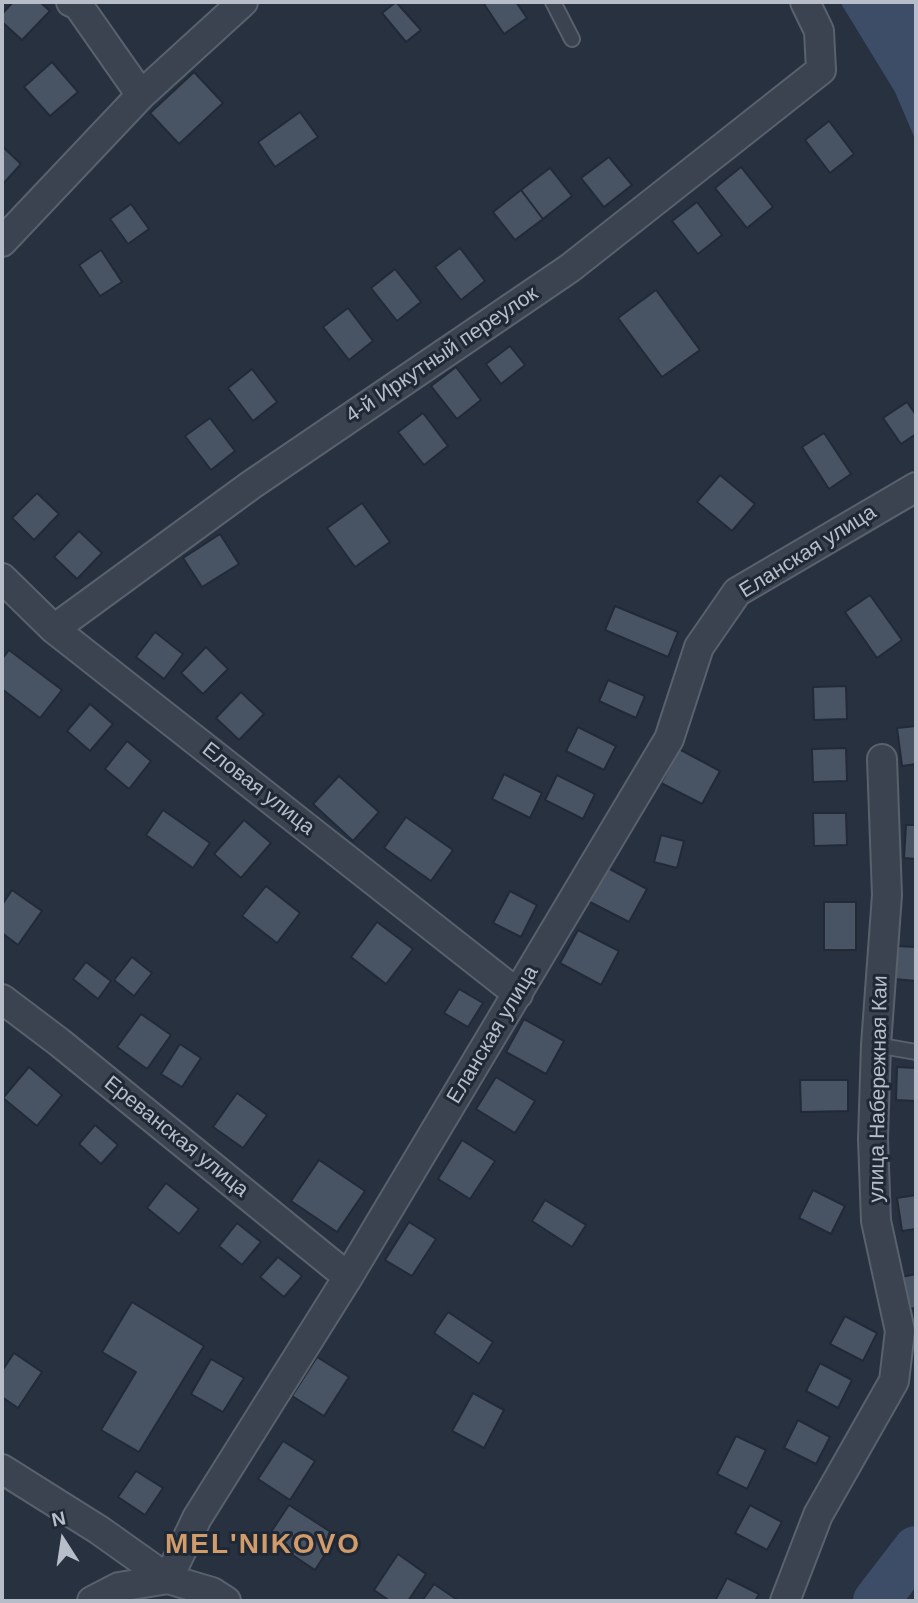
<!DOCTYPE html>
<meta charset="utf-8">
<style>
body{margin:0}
#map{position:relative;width:918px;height:1603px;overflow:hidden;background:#273140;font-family:Arial,sans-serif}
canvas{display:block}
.frame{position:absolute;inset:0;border:4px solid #b7beca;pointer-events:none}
.north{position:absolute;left:28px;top:1505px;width:70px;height:70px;-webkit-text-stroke:5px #1f2835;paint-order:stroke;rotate:348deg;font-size:19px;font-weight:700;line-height:28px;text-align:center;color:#b7beca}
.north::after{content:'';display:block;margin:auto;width:24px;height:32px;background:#b7beca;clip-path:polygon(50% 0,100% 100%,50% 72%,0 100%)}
</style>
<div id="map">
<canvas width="918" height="1603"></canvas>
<div class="frame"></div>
<div class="north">N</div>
</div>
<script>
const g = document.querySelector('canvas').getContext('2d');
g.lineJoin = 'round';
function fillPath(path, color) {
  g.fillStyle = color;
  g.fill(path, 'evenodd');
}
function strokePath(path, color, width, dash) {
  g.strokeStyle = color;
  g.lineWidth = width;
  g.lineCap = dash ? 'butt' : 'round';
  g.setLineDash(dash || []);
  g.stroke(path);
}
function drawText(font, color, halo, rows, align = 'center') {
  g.font = font + ' Arial,sans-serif';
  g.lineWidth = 6;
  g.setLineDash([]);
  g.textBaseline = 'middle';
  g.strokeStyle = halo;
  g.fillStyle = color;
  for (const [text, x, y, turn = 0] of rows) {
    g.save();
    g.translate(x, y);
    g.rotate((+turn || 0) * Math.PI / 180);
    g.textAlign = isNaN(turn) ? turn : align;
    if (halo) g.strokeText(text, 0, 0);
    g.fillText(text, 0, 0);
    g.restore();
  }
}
fillPath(new Path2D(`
 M 840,2 L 916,2 L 916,141 L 895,92 Z`), '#3d4d68');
strokePath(new Path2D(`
 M 876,1601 L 916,1549`), '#3d4d68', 46);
const building = new Path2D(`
 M 13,2 L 40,2 L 50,11 L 22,40 L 2,22 L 2,14 Z
 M 396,2 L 421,30 L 406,42 L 382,13 Z
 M 488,2 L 516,2 L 527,18 L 504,34 L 484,4 Z
 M 52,62 L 78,92 L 50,116 L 24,87 Z
 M 194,72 L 223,103 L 179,144 L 150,113 Z
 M 300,112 L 318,137 L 275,167 L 258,142 Z
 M 829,121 L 854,154 L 830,173 L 805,140 Z
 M 2,146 L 21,164 L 2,185 Z
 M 609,157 L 632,185 L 604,207 L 581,178 Z
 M 741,167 L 773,207 L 747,228 L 715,188 Z
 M 550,168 L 572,196 L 543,219 L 521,190 Z
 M 521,190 L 543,219 L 515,240 L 493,212 Z
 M 697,202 L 722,235 L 698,254 L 672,221 Z
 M 131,204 L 149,229 L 128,244 L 110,219 Z
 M 460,248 L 485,281 L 461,300 L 435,267 Z
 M 101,250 L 122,282 L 100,296 L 79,265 Z
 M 395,269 L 421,302 L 397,321 L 371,288 Z
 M 656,290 L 700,350 L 662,377 L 618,318 Z
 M 348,308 L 373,341 L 349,360 L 323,327 Z
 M 510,346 L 525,365 L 501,384 L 486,364 Z
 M 456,367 L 481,400 L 457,419 L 431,386 Z
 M 252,369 L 277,402 L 253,421 L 228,388 Z
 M 907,402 L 916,415 L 916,434 L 901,444 L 883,418 Z
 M 423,413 L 448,446 L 424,465 L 398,432 Z
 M 210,418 L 235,451 L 211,470 L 185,436 Z
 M 824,433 L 851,474 L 829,489 L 802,447 Z
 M 720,475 L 755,504 L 732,531 L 697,502 Z
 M 37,493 L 59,514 L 34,540 L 12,518 Z
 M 362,503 L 390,542 L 355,567 L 327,528 Z
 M 79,531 L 102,553 L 77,579 L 54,557 Z
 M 220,534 L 239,564 L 202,587 L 183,558 Z
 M 870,595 L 902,640 L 877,658 L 845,612 Z
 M 615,606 L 678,632 L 668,657 L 605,630 Z
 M 155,632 L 183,654 L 164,679 L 136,657 Z
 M 206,647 L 228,669 L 203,694 L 181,673 Z
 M 9,650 L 62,690 L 40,718 L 2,689 L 2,659 Z
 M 608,680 L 645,696 L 636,718 L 599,701 Z
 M 846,686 L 847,719 L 814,720 L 813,687 Z
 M 241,692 L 264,714 L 239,740 L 216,718 Z
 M 90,704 L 113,724 L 90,751 L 67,731 Z
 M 916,726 L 916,764 L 902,766 L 897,728 Z
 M 578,727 L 616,746 L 604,770 L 566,751 Z
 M 127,741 L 151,761 L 129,789 L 105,769 Z
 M 846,748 L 847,781 L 813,782 L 812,749 Z
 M 679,749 L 720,771 L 702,804 L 661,783 Z
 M 504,774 L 542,793 L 530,818 L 492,799 Z
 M 557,775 L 595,794 L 583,819 L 545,800 Z
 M 339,776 L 379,812 L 353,841 L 313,804 Z
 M 163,810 L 210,843 L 193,868 L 146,835 Z
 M 813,813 L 846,813 L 847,845 L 814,846 Z
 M 406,817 L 453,850 L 431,881 L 384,848 Z
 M 244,820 L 271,843 L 241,878 L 214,854 Z
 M 906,825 L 916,825 L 916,859 L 904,858 Z
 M 661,835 L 684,841 L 677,868 L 654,862 Z
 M 606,867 L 647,889 L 629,922 L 588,901 Z
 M 266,886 L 300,913 L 277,943 L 242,916 Z
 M 12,890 L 42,911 L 18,945 L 2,933 L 2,905 Z
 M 510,891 L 537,905 L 521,937 L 493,923 Z
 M 824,902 L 856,902 L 856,950 L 824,950 Z
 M 377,922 L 413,949 L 386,984 L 351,957 Z
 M 578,930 L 619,951 L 601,985 L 560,963 Z
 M 896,946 L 916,947 L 916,981 L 894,979 Z
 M 132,957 L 152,973 L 134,996 L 114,980 Z
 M 86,962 L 111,981 L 98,999 L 73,979 Z
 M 459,989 L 483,1003 L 468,1027 L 444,1013 Z
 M 141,1014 L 171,1035 L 147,1069 L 117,1047 Z
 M 524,1019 L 564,1041 L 546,1074 L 506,1052 Z
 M 180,1044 L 201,1058 L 182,1087 L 161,1074 Z
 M 29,1067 L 62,1095 L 37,1126 L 3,1098 Z
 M 897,1067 L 916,1068 L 916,1101 L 896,1100 Z
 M 496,1077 L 535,1101 L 515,1133 L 476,1109 Z
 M 800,1080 L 848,1080 L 848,1111 L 801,1112 Z
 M 237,1093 L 267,1115 L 243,1148 L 213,1127 Z
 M 95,1125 L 118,1145 L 101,1164 L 79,1144 Z
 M 462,1140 L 495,1161 L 470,1199 L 438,1179 Z
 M 319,1160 L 365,1191 L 337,1232 L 291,1201 Z
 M 166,1183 L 199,1209 L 179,1234 L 147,1208 Z
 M 813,1190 L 845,1206 L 831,1234 L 799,1218 Z
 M 916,1195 L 916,1229 L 902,1231 L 897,1198 Z
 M 545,1200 L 586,1225 L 572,1247 L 532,1221 Z
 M 409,1222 L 436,1239 L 412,1276 L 385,1260 Z
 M 237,1223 L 261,1242 L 242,1265 L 219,1246 Z
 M 278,1257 L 302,1276 L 284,1297 L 260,1277 Z
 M 916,1274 L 916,1308 L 908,1309 L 902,1277 Z
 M 132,1302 L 204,1346 L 139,1452 L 101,1430 L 136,1372 L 102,1352 Z
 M 448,1312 L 493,1342 L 479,1364 L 434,1333 Z
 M 845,1316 L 877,1333 L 863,1361 L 830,1344 Z
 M 14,1353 L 42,1372 L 18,1408 L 2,1397 L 2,1371 Z
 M 317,1357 L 349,1377 L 324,1416 L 292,1396 Z
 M 211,1359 L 244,1378 L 223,1412 L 191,1394 Z
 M 820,1363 L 852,1380 L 838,1408 L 806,1391 Z
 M 473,1393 L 504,1410 L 484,1448 L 452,1431 Z
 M 798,1420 L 830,1437 L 816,1464 L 784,1448 Z
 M 736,1436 L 766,1450 L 747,1489 L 717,1474 Z
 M 283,1441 L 315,1461 L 290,1500 L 258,1479 Z
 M 136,1471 L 163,1488 L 145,1515 L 118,1497 Z
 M 289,1505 L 337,1536 L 315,1570 L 267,1538 Z
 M 750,1505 L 782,1522 L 767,1550 L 735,1533 Z
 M 398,1554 L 426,1574 L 408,1601 L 390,1601 L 374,1590 Z
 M 727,1578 L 759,1594 L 755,1601 L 715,1601 Z
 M 434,1584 L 459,1601 L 422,1601 Z`);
fillPath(building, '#485364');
strokePath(building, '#222a37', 2);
const service = new Path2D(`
 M 553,2 L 572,39
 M 876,1045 L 916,1052`);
const minor = new Path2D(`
 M 71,2 L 78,5 L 141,95
 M 2,242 L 141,95 L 243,2
 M 2,578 L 54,629 L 518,994
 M 54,629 L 251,485 L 570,268 L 821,70 L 819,31 L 805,2
 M 2,999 L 59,1042 L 348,1277
 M 2,1469 L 99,1530 L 168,1579 L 212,1592 L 226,1601
 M 168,1579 L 197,1518 L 348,1277 L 669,739 L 699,647 L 737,592 L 916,487
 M 92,1601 L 119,1587 L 168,1579
 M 785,1601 L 818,1515 L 894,1381 L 900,1331 L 876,1221 L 873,1139 L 876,1045 L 887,895 L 882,759`);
strokePath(service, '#59616d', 18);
strokePath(minor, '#59616d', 32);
strokePath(service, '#3b4350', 14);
strokePath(minor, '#3b4350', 28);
drawText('21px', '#b7beca', '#1f2835', [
 ["4-й Иркутный переулок",442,355,-34],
 ["Еланская улица",808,552,-32],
 ["Еловая улица",258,789,38],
 ["Еланская улица",493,1035,-59],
 ["улица Набережная Каи",879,1089,-89],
 ["Ереванская улица",176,1137,39]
]);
g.letterSpacing = '2px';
drawText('bold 28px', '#d29b6a', '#1f2835', [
 ["MEL'NIKOVO",263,1545]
]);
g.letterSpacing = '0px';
</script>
